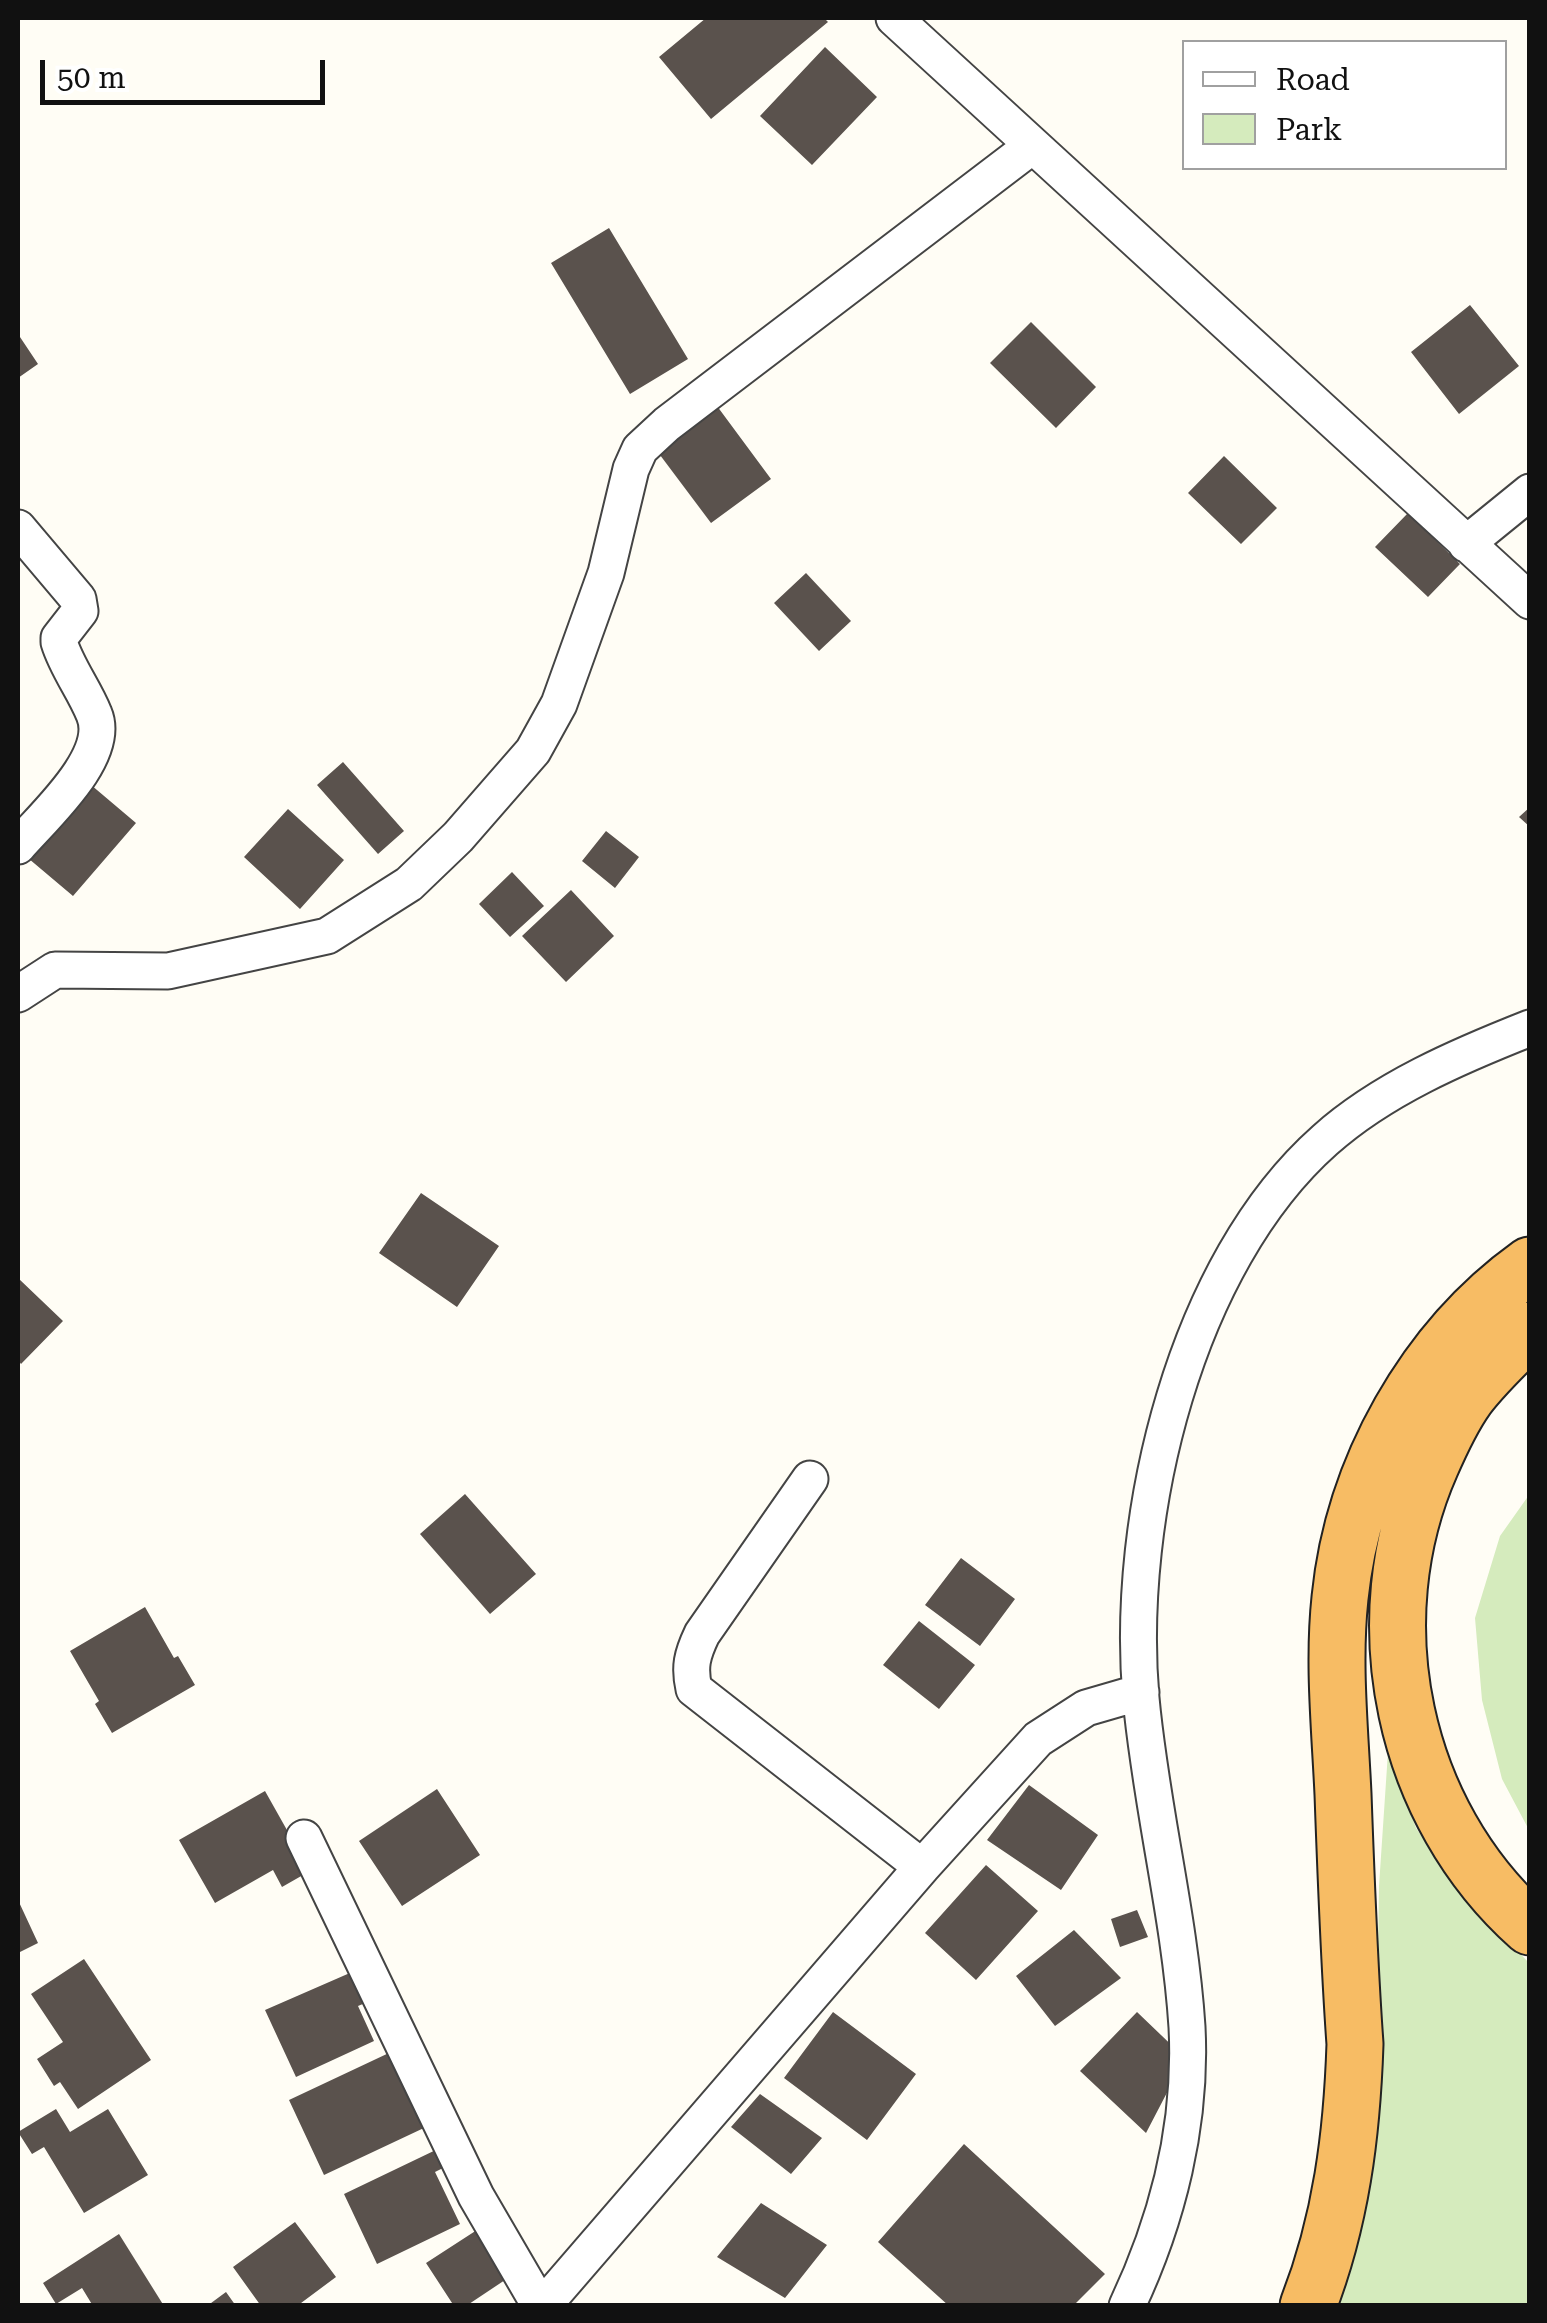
<!DOCTYPE html>
<style>
body{margin:0}
#map{position:relative;width:1547px;height:2323px;overflow:hidden;background:#fffdf5;font-family:"Roboto Serif",serif}
canvas{display:block}
.frame{position:absolute;inset:0;border:20px solid #111;pointer-events:none}
.legend{position:absolute;left:1182px;top:40px;width:325px;height:130px;box-sizing:border-box;background:#fff;border:2px solid #a0a0a0;margin:0;padding:12px 18px;list-style:none;font-size:30px;color:#111}
.legend li{display:flex;align-items:center;gap:20px;height:50px}
.legend b{width:50px;border:2px solid #a0a0a0}
.scale{position:absolute;left:40px;top:60px;width:285px;height:45px;box-sizing:border-box;border:5px solid #111;border-top:0;padding-left:12px;font-size:30px;line-height:35px;white-space:nowrap;color:#111;-webkit-text-stroke:8px #fff;paint-order:stroke}
</style>
<div id="map">
<canvas width="1547" height="2323"></canvas>
<div class="frame"></div>
<ul class="legend">
<li><b style="height:12px;background:#fff"></b>Road</li>
<li><b style="height:28px;background:#d5ebbd"></b>Park</li>
</ul>
<div class="scale">50 m</div>
</div>
<script>
const g = document.querySelector('canvas').getContext('2d');
g.lineJoin = 'round';
function fillPath(path, color) {
  g.fillStyle = color;
  g.fill(path, 'evenodd');
}
function strokePath(path, color, width, dash) {
  g.strokeStyle = color;
  g.lineWidth = width;
  g.lineCap = dash ? 'butt' : 'round';
  g.setLineDash(dash || []);
  g.stroke(path);
}
fillPath(new Path2D(`
 M 1529,1495 L 1529,1830 L 1502,1779 L 1482,1700 L 1475,1618 L 1500,1536 Z
 M 1388,1752 L 1416,1828 L 1457,1887 L 1529,1963 L 1529,2305 L 1333,2306 L 1376,2091 L 1379,1886 Z`), '#d5ebbd');
fillPath(new Path2D(`
 M 706,18 L 824,18 L 828,22 L 711,119 L 659,57 Z
 M 825,47 L 877,97 L 812,165 L 760,116 Z
 M 609,228 L 688,359 L 630,394 L 551,263 Z
 M 1470,305 L 1519,366 L 1459,414 L 1411,352 Z
 M 1031,322 L 1096,387 L 1056,428 L 990,363 Z
 M 18,334 L 38,364 L 18,378 Z
 M 717,406 L 771,479 L 711,523 L 657,451 Z
 M 1224,456 L 1277,508 L 1241,544 L 1188,493 Z
 M 1408,513 L 1460,564 L 1428,597 L 1375,547 Z
 M 806,573 L 851,621 L 819,651 L 774,603 Z
 M 343,762 L 404,831 L 378,854 L 317,785 Z
 M 84,779 L 136,823 L 73,896 L 22,853 Z
 M 1530,807 L 1530,827 L 1519,817 Z
 M 288,809 L 344,860 L 300,909 L 244,857 Z
 M 606,831 L 639,857 L 615,888 L 582,861 Z
 M 512,872 L 544,906 L 510,937 L 479,904 Z
 M 571,890 L 614,936 L 566,982 L 522,936 Z
 M 421,1193 L 499,1246 L 457,1307 L 379,1253 Z
 M 18,1278 L 63,1321 L 21,1364 L 18,1360 Z
 M 465,1494 L 536,1574 L 490,1614 L 420,1534 Z
 M 961,1558 L 1015,1599 L 980,1646 L 925,1605 Z
 M 145,1607 L 174,1658 L 178,1656 L 195,1685 L 112,1733 L 95,1704 L 99,1701 L 70,1651 Z
 M 919,1621 L 975,1665 L 939,1709 L 883,1665 Z
 M 1029,1785 L 1098,1835 L 1061,1890 L 987,1840 Z
 M 437,1789 L 480,1855 L 402,1906 L 359,1841 Z
 M 265,1791 L 310,1871 L 282,1887 L 273,1870 L 215,1903 L 179,1840 Z
 M 986,1865 L 1038,1911 L 976,1980 L 925,1933 Z
 M 18,1900 L 38,1943 L 18,1953 Z
 M 1137,1910 L 1148,1937 L 1120,1947 L 1111,1919 Z
 M 1074,1930 L 1121,1978 L 1055,2026 L 1016,1976 Z
 M 84,1959 L 151,2060 L 78,2109 L 60,2082 L 54,2086 L 37,2059 L 63,2042 L 31,1994 Z
 M 359,1969 L 375,1999 L 358,2006 L 374,2041 L 296,2077 L 265,2010 Z
 M 833,2012 L 916,2074 L 867,2140 L 784,2078 Z
 M 1137,2012 L 1185,2058 L 1146,2133 L 1080,2071 Z
 M 391,2052 L 426,2127 L 324,2175 L 289,2100 Z
 M 760,2094 L 822,2138 L 791,2174 L 731,2127 Z
 M 56,2109 L 70,2132 L 108,2109 L 148,2175 L 84,2213 L 44,2147 L 32,2154 L 18,2132 Z
 M 964,2144 L 1105,2274 L 1073,2306 L 949,2306 L 878,2242 Z
 M 442,2147 L 451,2164 L 435,2172 L 460,2224 L 377,2264 L 344,2194 Z
 M 761,2203 L 827,2245 L 785,2298 L 717,2257 Z
 M 295,2222 L 336,2277 L 297,2306 L 261,2306 L 233,2267 Z
 M 480,2228 L 511,2276 L 466,2306 L 454,2306 L 426,2263 Z
 M 119,2234 L 164,2306 L 93,2306 L 82,2288 L 56,2304 L 43,2283 Z
 M 226,2292 L 236,2306 L 207,2306 Z`), '#5a524d');
const minor = new Path2D(`
 M 894,18 L 1530,601
 M 18,528 L 78,599 L 80,611 L 59,638 L 59,642 C 67,668 84,689 94,714 C 112,756 43,817 18,846
 M 1466,544 L 1530,492
 M 18,994 L 55,970 L 168,971 L 327,936 L 409,884 L 458,837 L 533,751 L 559,704 L 606,573 L 631,469 L 640,449 L 667,424 L 1032,146
 M 810,1479 L 702,1634 C 692,1655 689,1667 694,1689 L 922,1867
 M 304,1838 L 476,2196 L 540,2306
 M 543,2306 L 922,1867 L 1038,1739 L 1086,1708 L 1141,1692
 M 1127,2306 C 1168,2219 1192,2123 1187,2027 C 1180,1917 1151,1808 1141,1698 C 1125,1516 1185,1264 1325,1140 C 1382,1089 1459,1056 1530,1028`);
const trunk = new Path2D(`
 M 1530,1330 C 1508,1352 1485,1373 1467,1397 C 1452,1418 1441,1442 1431,1465 C 1362,1621 1402,1813 1530,1927
 M 1308,2306 C 1341,2221 1352,2135 1355,2044 C 1349,1961 1346,1878 1343,1794 C 1340,1729 1333,1663 1340,1598 C 1353,1469 1424,1341 1530,1265`);
strokePath(minor, '#444', 39);
strokePath(trunk, '#222', 59);
strokePath(minor, '#fff', 35);
strokePath(trunk, '#f7bc64', 55);
</script>
